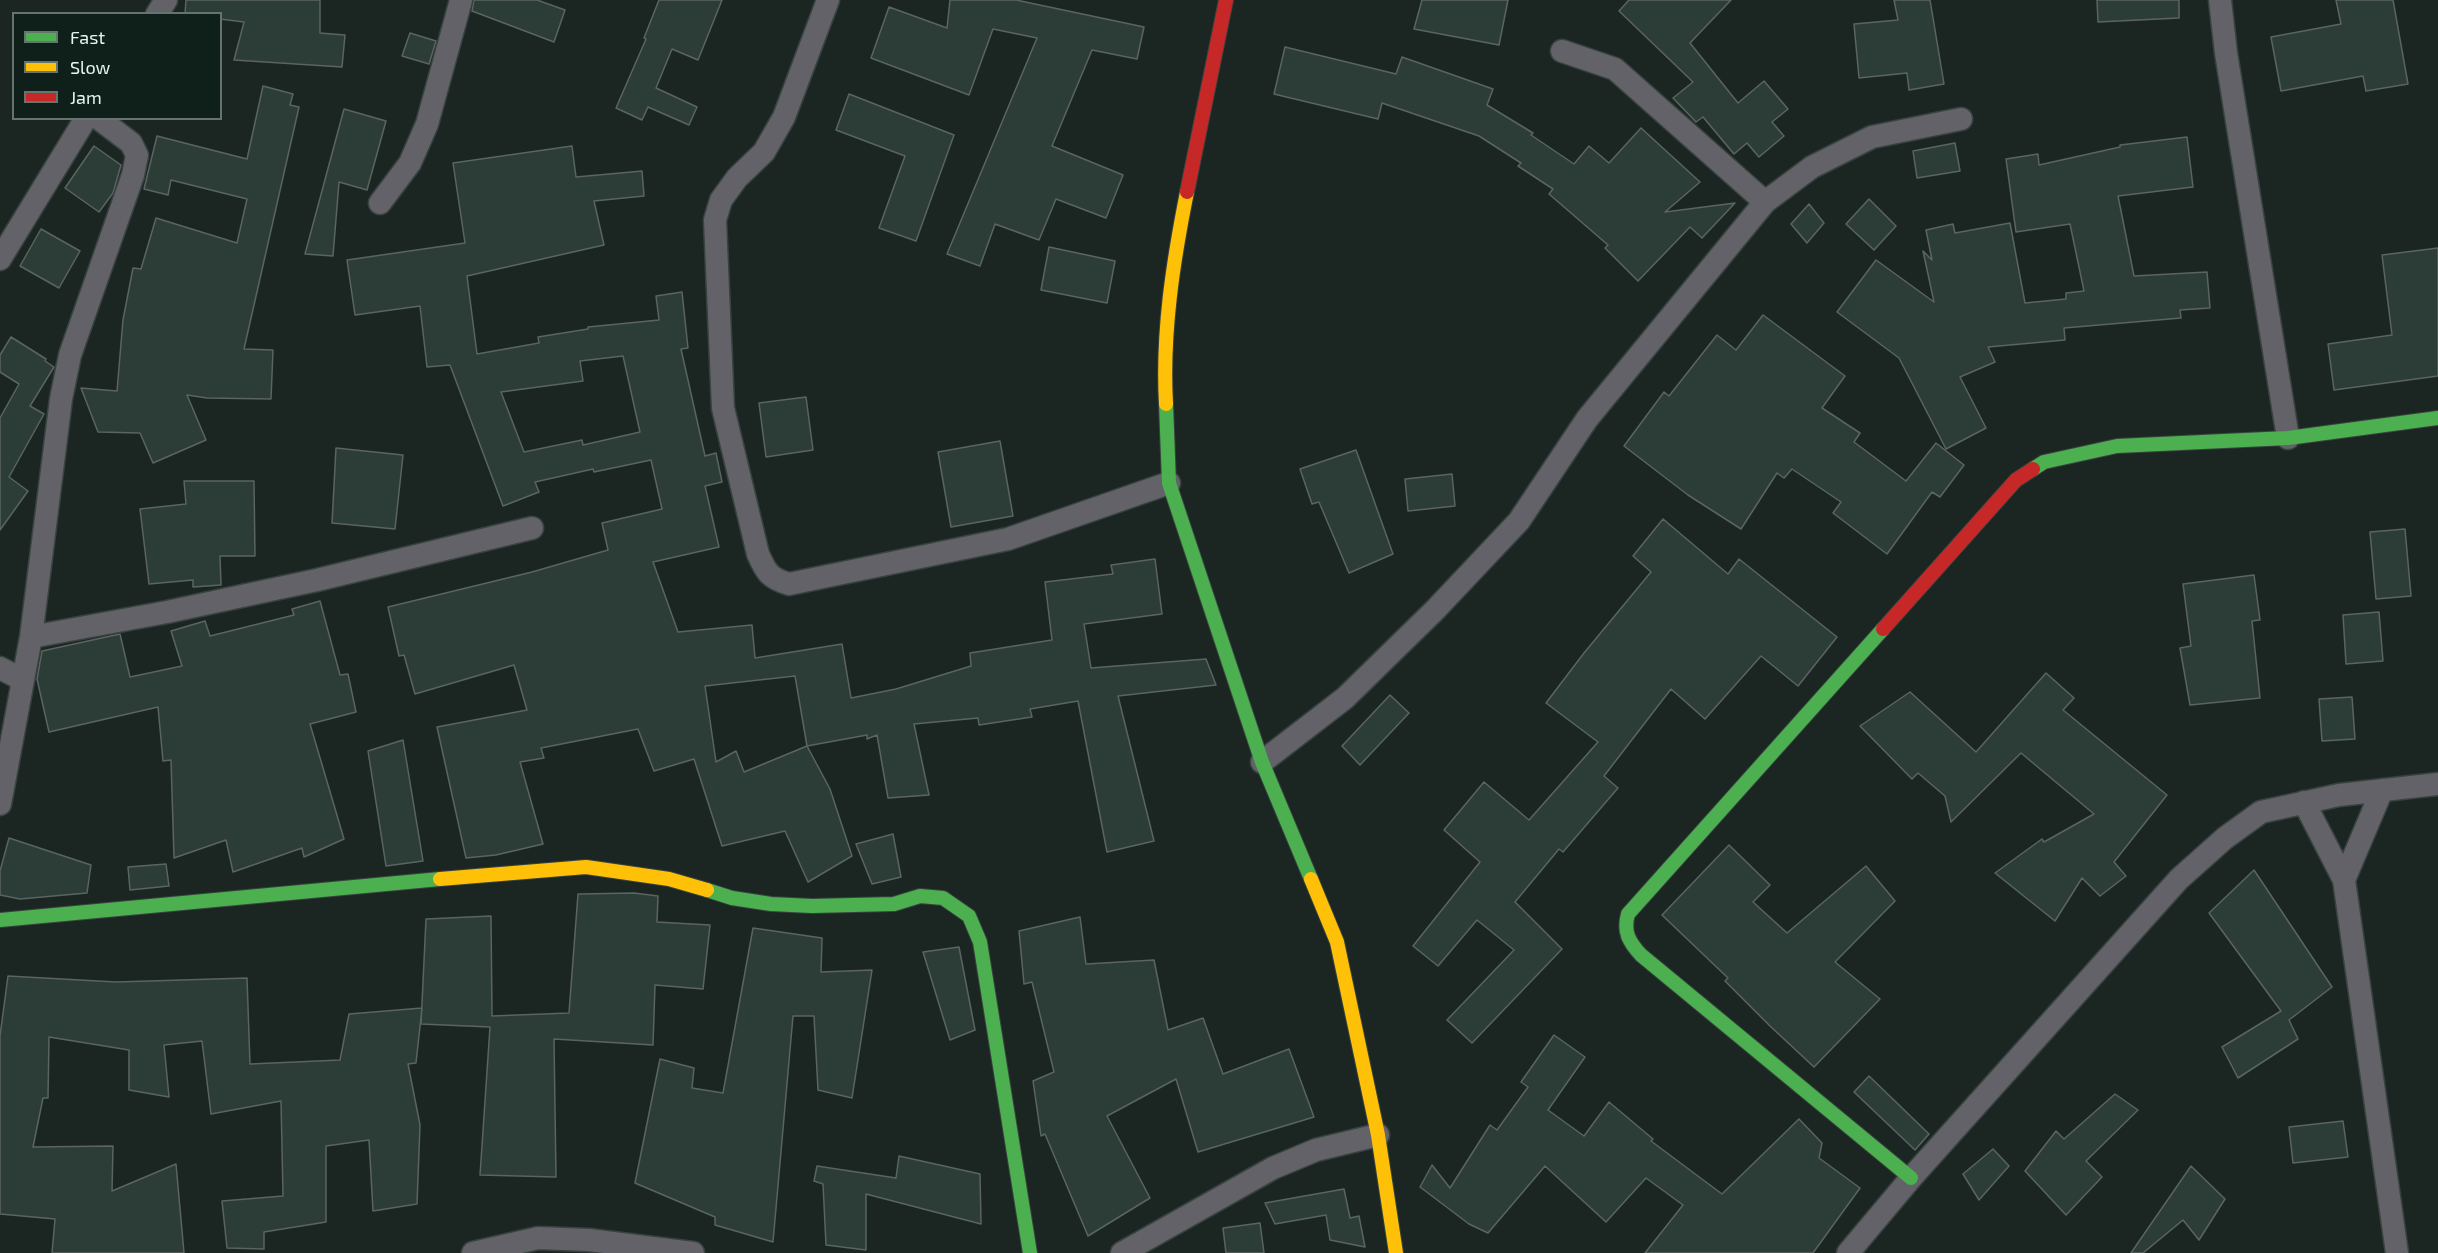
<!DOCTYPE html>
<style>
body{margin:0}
#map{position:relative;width:2438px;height:1253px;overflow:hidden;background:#1b2622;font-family:"Exo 2",sans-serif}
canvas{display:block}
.legend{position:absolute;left:12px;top:12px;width:210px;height:108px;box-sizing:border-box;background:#0e2019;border:2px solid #65746e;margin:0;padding:8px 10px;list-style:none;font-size:18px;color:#e7f3ee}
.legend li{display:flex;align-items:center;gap:12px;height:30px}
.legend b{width:30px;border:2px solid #65746e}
</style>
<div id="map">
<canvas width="2438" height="1253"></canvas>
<ul class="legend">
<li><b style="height:8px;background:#4caf50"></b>Fast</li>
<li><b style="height:8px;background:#ffc107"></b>Slow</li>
<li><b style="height:8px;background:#c62828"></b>Jam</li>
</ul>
</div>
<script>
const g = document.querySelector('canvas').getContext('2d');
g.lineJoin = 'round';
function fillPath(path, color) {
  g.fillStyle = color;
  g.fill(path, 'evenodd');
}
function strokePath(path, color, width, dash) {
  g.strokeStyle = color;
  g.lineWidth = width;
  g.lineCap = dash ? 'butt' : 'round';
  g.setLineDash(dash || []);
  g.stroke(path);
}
const building = new Path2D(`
 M 186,0 L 320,0 L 320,33 L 345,35 L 342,67 L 234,60 L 244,22 L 220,19 L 220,14 L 185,14 Z
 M 474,0 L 537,0 L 565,10 L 554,42 L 472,11 Z
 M 659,0 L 722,0 L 698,60 L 672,49 L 656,88 L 697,107 L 689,125 L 648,107 L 642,120 L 616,108 L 646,39 L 644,38 Z
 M 950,0 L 1016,0 L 1144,27 L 1137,59 L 1092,50 L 1052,146 L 1123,175 L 1106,218 L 1056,199 L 1039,240 L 995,224 L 980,266 L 947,254 L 1037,38 L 993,29 L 969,95 L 871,58 L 889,7 L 947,28 Z
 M 1422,0 L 1508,0 L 1499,45 L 1414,29 Z
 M 1629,0 L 1731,0 L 1690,43 L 1738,103 L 1764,81 L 1788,109 L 1772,122 L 1784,136 L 1759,157 L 1747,143 L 1734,154 L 1703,117 L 1696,122 L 1673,98 L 1693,82 L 1619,11 Z
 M 1894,0 L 1930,0 L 1944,84 L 1909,90 L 1907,73 L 1859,78 L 1854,24 L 1898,20 Z
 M 2097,0 L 2179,0 L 2179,18 L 2098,22 Z
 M 2336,0 L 2393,0 L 2408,84 L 2366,91 L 2363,76 L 2281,91 L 2271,37 L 2341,24 Z
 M 410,33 L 436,41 L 429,64 L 402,56 Z
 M 1285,47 L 1396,74 L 1402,57 L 1493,89 L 1487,105 L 1533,133 L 1531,135 L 1574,164 L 1589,146 L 1609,163 L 1641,128 L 1700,182 L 1665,212 L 1735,203 L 1702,238 L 1690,227 L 1638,281 L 1605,248 L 1608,245 L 1549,194 L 1553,189 L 1518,166 L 1521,163 L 1479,136 L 1382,103 L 1378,119 L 1274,94 Z
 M 263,86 L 293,94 L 290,105 L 299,107 L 244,349 L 273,350 L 271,399 L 207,398 L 187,395 L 206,440 L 153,463 L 140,433 L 98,432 L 81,388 L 117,391 L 123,320 L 133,268 L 141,269 L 156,218 L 237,243 L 247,199 L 171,180 L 168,195 L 144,189 L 157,136 L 247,159 Z
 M 849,94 L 954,135 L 916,241 L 879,228 L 905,156 L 836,130 Z
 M 344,109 L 386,121 L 367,190 L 339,182 L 333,256 L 305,254 Z
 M 2187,137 L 2193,187 L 2118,196 L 2134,276 L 2207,272 L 2210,308 L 2180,310 L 2181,318 L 2064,328 L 2065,340 L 1988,347 L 1995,362 L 1960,377 L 1986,428 L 1946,449 L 1899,358 L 1837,312 L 1876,260 L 1934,302 L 1923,251 L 1932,260 L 1926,230 L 1953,224 L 1955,233 L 2010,223 L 2025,303 L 2066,299 L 2066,293 L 2084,291 L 2070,224 L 2016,232 L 2006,159 L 2038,154 L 2039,165 L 2120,147 L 2120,145 Z
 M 1955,143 L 1960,171 L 1917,178 L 1913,151 Z
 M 94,146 L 121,165 L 113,193 L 99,212 L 65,188 Z
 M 572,146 L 576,177 L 642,171 L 644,196 L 594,201 L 604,245 L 467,276 L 477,354 L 539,343 L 538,337 L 588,329 L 588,327 L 659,320 L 656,296 L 682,292 L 688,348 L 681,349 L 705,456 L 716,453 L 722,482 L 705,486 L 719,547 L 653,562 L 678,632 L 752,625 L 755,658 L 842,644 L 851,698 L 896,689 L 971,666 L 970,653 L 1052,640 L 1045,582 L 1113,574 L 1111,565 L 1155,559 L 1162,614 L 1084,624 L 1091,668 L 1206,659 L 1216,685 L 1118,696 L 1154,841 L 1107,852 L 1078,701 L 1030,709 L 1032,717 L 979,725 L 978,718 L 914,724 L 929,795 L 888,798 L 877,735 L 867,739 L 867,735 L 807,746 L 830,789 L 852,856 L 808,882 L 785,831 L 722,846 L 694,759 L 654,771 L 638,729 L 541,748 L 544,758 L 520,762 L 543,844 L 496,855 L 466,858 L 437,727 L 527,710 L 514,665 L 415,694 L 404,655 L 399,656 L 388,607 L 532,572 L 608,550 L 602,523 L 662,509 L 651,460 L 594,472 L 593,469 L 535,482 L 539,492 L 503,506 L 450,365 L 427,367 L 420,306 L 355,315 L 347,260 L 465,243 L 453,163 ZM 623,356 L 640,432 L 583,445 L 582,440 L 524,452 L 501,392 L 583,381 L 580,361 ZM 795,676 L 807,746 L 744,772 L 736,751 L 716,762 L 705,686 Z
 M 1869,199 L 1896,226 L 1874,250 L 1846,224 Z
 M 1809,204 L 1824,223 L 1807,243 L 1791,224 Z
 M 41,229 L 80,251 L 59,288 L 20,266 Z
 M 1049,247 L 1115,261 L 1107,303 L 1041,290 Z
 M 2438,248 L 2438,376 L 2334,390 L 2328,344 L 2392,335 L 2382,255 Z
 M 1763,315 L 1845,376 L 1822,408 L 1860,433 L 1854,442 L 1906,481 L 1936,443 L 1964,465 L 1940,497 L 1932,492 L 1887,554 L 1833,513 L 1841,502 L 1792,469 L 1784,478 L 1777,473 L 1741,529 L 1688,495 L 1624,446 L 1664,392 L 1669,396 L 1717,335 L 1736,350 Z
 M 11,337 L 46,359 L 45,361 L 54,367 L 30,406 L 44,414 L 9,477 L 28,491 L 0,530 L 0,418 L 19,384 L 0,372 L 0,355 Z
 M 806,397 L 813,450 L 766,457 L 759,403 Z
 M 1000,441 L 1013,516 L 951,527 L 938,452 Z
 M 336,448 L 403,455 L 395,529 L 332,523 Z
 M 1356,450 L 1393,554 L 1349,573 L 1319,502 L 1312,504 L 1300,469 Z
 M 1452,474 L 1455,506 L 1408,511 L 1405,479 Z
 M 184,481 L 254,481 L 255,556 L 220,556 L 221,585 L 193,587 L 193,580 L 149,584 L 140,509 L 186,504 Z
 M 1663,519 L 1728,574 L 1739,559 L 1837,637 L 1798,686 L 1761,656 L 1705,719 L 1671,689 L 1604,776 L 1618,788 L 1563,852 L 1559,849 L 1515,902 L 1562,949 L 1472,1043 L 1447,1020 L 1514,950 L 1477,920 L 1438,966 L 1413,946 L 1480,862 L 1444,830 L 1484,782 L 1529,820 L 1598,742 L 1546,703 L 1584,653 L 1651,572 L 1633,556 Z
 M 2405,529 L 2411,596 L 2376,599 L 2370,532 Z
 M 2254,575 L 2260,620 L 2252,621 L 2260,698 L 2190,705 L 2180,648 L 2191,646 L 2183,584 Z
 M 320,601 L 340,675 L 348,674 L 356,712 L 310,724 L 344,839 L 304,857 L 302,848 L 233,872 L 226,840 L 174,858 L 171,760 L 163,761 L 158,707 L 49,732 L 37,679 L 42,651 L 120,634 L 130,677 L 182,666 L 171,631 L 205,621 L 210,636 L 294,615 L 292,609 Z
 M 2379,612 L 2383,661 L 2346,664 L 2343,615 Z
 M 2046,673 L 2074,698 L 2063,710 L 2167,795 L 2114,862 L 2126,876 L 2100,896 L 2082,878 L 2055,921 L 1995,873 L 2042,839 L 2044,842 L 2094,814 L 2021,753 L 1951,822 L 1945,796 L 1918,773 L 1912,779 L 1860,726 L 1910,692 L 1976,752 Z
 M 1390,695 L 1409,713 L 1360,765 L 1342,746 Z
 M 2352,697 L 2355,739 L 2322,741 L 2319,699 Z
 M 403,740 L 423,861 L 386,866 L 368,751 Z
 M 893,834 L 901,877 L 872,884 L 856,844 Z
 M 9,838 L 91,865 L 87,893 L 20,899 L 0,895 L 0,871 Z
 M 1729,845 L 1770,885 L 1753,902 L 1787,933 L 1866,866 L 1895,901 L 1835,962 L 1880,999 L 1814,1067 L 1770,1026 L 1725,981 L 1728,978 L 1662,915 Z
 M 166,864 L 169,886 L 130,890 L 128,867 Z
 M 2254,870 L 2332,987 L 2289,1020 L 2298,1039 L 2238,1078 L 2222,1047 L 2281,1011 L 2209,913 Z
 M 634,893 L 658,896 L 657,922 L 710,925 L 703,989 L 655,985 L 653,1045 L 554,1039 L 556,1177 L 480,1175 L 490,1027 L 421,1024 L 426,919 L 491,916 L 492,1016 L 569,1013 L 578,894 Z
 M 1080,917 L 1086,964 L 1154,960 L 1168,1030 L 1203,1018 L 1223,1074 L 1289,1049 L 1314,1117 L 1198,1152 L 1176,1079 L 1107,1116 L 1150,1198 L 1088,1236 L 1045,1134 L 1041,1136 L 1033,1081 L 1054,1072 L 1032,982 L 1024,984 L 1019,931 Z
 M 753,928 L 822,938 L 821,972 L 872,970 L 852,1098 L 818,1090 L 814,1016 L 793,1016 L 773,1242 L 715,1225 L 715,1217 L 635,1183 L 660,1059 L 694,1068 L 692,1088 L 723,1093 Z
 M 959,947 L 975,1030 L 950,1040 L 923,952 Z
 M 8,976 L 116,982 L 247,978 L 250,1064 L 340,1060 L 349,1014 L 422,1008 L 416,1063 L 408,1064 L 420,1125 L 417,1204 L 373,1211 L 369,1140 L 326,1146 L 326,1222 L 264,1232 L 264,1249 L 227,1248 L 222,1201 L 283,1196 L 281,1101 L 211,1114 L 202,1041 L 164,1045 L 169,1097 L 129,1090 L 129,1050 L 49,1037 L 48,1098 L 43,1098 L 33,1147 L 113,1146 L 112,1191 L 176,1164 L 184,1253 L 52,1253 L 55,1219 L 0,1214 L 0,1036 Z
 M 1554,1035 L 1585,1057 L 1548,1110 L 1584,1136 L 1609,1102 L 1653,1139 L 1651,1141 L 1722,1194 L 1799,1119 L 1822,1143 L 1819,1158 L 1860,1188 L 1813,1253 L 1645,1253 L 1683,1205 L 1646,1178 L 1606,1222 L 1545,1166 L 1488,1233 L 1469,1224 L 1420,1187 L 1432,1165 L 1450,1188 L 1490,1125 L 1497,1130 L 1528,1087 L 1521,1082 Z
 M 1869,1076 L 1929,1134 L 1915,1150 L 1854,1092 Z
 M 2115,1094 L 2138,1110 L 2086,1161 L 2102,1177 L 2066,1215 L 2025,1171 L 2056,1131 L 2064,1139 Z
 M 2343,1121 L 2348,1157 L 2293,1163 L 2289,1127 Z
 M 1993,1149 L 2009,1166 L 1979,1200 L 1963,1174 Z
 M 899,1156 L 980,1174 L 981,1224 L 866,1194 L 866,1250 L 826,1245 L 823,1184 L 814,1181 L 817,1166 L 896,1178 Z
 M 2191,1166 L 2225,1199 L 2199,1240 L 2183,1220 L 2143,1253 L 2131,1253 Z
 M 1344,1189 L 1350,1218 L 1359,1216 L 1365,1247 L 1330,1240 L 1326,1215 L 1275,1224 L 1265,1203 Z
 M 1260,1223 L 1264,1253 L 1226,1253 L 1223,1228 Z`);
fillPath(building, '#2c3d37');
strokePath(building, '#5b6461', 1.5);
const street = new Path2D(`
 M 828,0 L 784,117 L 764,152 L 737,178 L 721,200 L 715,220 L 723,408 L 758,554 C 766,572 769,578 789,584 L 1008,539 L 1169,483
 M 2220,0 L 2226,53 L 2288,438
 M 157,14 L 166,0
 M 1562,51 L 1615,69 L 1765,202
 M 380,203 L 410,163 L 427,124 L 461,0
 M 0,259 L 86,118
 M 31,637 L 167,612 L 317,580 L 532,528
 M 0,668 L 23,680
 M 1262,762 L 1345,698 L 1435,610 L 1519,521 L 1587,419 L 1765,202 L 1812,167 L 1872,137 L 1961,119
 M 2382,790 L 2344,880 L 2397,1253
 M 2304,802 L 2344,880
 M 0,804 L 31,637 L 61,399 L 70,355 L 133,175 L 137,155 L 131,143 L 98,118
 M 473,1253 L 538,1238 L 589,1240 L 693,1253
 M 1122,1253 L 1273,1168 L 1316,1150 L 1378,1135
 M 1848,1253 L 1911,1178 L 2179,879 L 2225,838 L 2261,812 L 2339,795 L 2438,784`);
const fast = new Path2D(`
 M 1166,404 L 1169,483 L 1262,762 L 1311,879
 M 2033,469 L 2044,462 L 2117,446 L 2288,438 L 2438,418
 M 1883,629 L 1628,914 C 1623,932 1629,942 1641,955 L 1911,1178
 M 707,890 L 732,898 L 771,904 L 812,906 L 894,904 L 920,896 L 943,898 L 969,916 L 980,942 L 1030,1253
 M 0,920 L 440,879`);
const slow = new Path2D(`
 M 1166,404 C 1162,333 1173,262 1187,192
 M 440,879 L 586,867 L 669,879 L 707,890
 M 1311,879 L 1337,942 L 1378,1135 L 1396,1253`);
const jam = new Path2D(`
 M 1187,192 L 1226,0
 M 1883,629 L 2016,480 L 2033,469`);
strokePath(street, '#38423e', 25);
strokePath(fast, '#38423e', 16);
strokePath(slow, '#38423e', 16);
strokePath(jam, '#38423e', 16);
strokePath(street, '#626268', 22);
strokePath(fast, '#4caf50', 14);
strokePath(slow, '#ffc107', 14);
strokePath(jam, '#c62828', 14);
</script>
